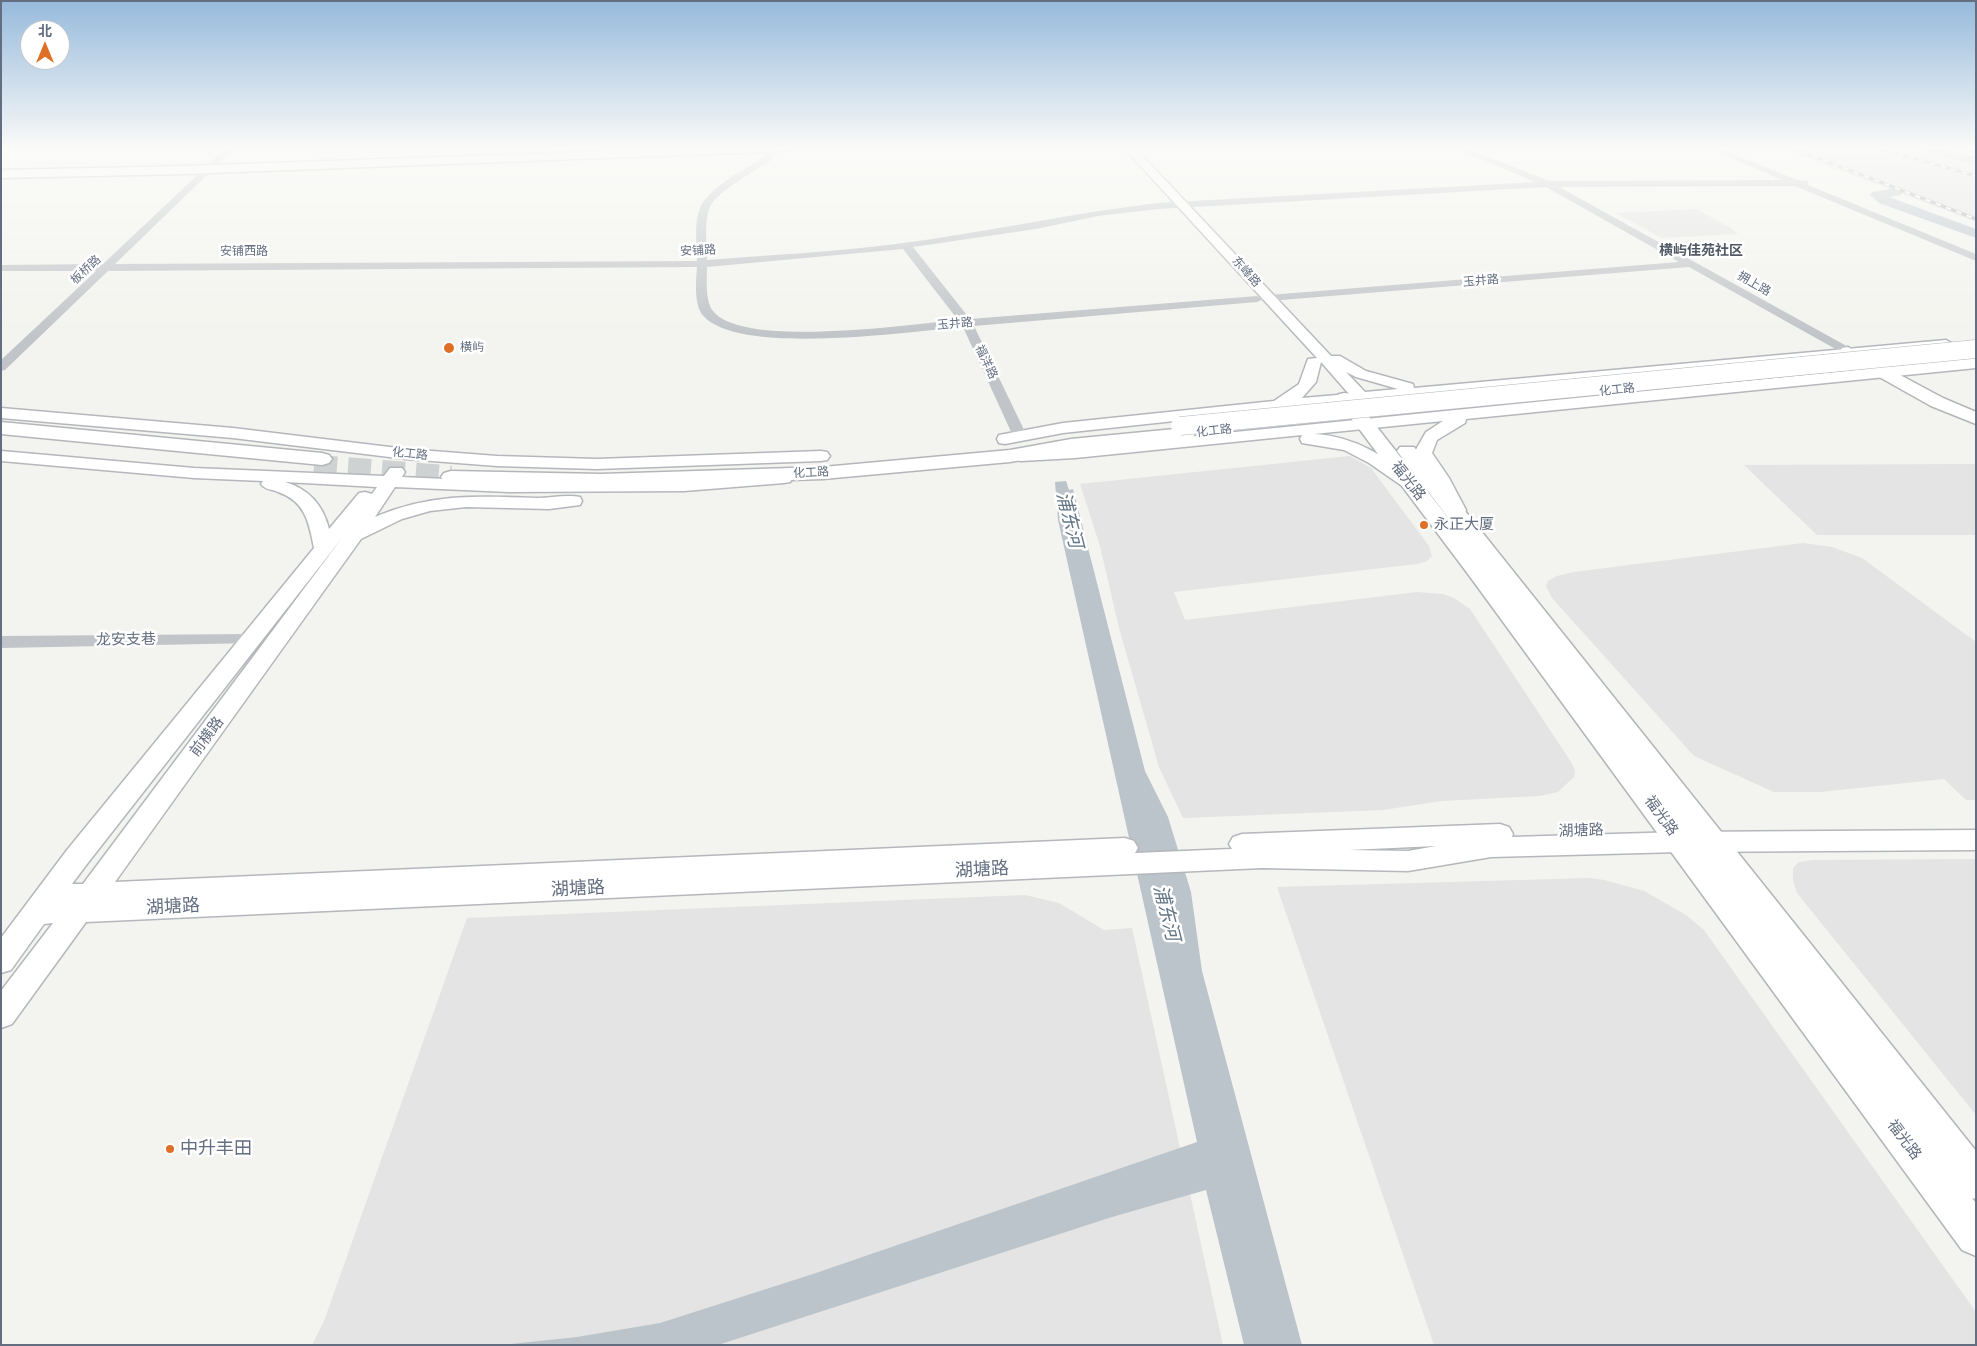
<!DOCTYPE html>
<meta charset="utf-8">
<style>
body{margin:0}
#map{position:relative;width:1977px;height:1346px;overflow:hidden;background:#f3f4ef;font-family:"PT Sans","Noto Sans SC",sans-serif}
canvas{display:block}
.frame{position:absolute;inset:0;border:2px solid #636e80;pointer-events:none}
.north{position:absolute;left:20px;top:20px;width:50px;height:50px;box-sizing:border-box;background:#fff;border:1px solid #c1c5cc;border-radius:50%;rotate:0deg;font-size:14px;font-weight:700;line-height:20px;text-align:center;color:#636e80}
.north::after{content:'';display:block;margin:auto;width:18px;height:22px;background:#de6f25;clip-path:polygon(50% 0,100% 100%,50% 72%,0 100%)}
</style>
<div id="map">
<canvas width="1977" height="1346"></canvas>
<div class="frame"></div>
<div class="north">北</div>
</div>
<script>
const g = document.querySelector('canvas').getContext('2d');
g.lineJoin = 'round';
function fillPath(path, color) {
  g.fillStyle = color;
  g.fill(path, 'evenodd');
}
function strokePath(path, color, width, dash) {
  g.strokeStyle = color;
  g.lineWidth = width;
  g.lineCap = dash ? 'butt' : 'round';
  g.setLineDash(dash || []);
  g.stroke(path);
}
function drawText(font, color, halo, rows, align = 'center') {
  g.font = font + ' "PT Sans","Noto Sans SC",sans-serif';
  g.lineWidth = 5;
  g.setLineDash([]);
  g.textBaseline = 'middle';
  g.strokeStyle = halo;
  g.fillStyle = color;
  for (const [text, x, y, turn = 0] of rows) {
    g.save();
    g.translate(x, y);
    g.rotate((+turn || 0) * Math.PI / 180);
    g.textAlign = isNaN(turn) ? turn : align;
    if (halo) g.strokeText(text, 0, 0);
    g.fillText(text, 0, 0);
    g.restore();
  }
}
fillPath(new Path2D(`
 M 1779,148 L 1932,148 L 1976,159 L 1976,222 Z
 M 1696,209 L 1731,228 L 1738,234 L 1662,238 L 1615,213 Z
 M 1350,456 L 1371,468 L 1429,546 L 1432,556 L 1427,561 L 1417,564 L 1174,592 L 1185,620 L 1417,592 L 1443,594 L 1454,598 L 1470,609 L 1571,762 L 1575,770 L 1574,777 L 1558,792 L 1539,796 L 1441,801 L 1383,810 L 1183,818 L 1159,767 L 1119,628 L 1100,546 L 1080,484 Z
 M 1976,464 L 1976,535 L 1817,535 L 1744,465 Z
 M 1803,543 L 1832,547 L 1862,558 L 1976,642 L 1976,800 L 1966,800 L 1944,779 L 1820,792 L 1774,792 L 1694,756 L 1552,598 L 1546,586 L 1548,581 L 1557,576 L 1574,572 Z
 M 1976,859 L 1976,1115 L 1797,893 L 1793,880 L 1793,868 L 1799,862 L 1813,860 Z
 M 1590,878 L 1604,880 L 1644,891 L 1686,915 L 1704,930 L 1976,1312 L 1976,1345 L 1434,1345 L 1277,887 Z
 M 1025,895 L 1059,903 L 1104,930 L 1132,928 L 1223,1345 L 312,1345 L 324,1321 L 467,918 Z`), '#e3e4e3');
fillPath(new Path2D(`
 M 1066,481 L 1069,490 L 1073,489 L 1145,771 L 1168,817 L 1191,892 L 1202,971 L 1302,1345 L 1244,1345 L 1206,1190 L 1112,1217 L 718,1345 L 501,1345 L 577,1337 L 660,1323 L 813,1274 L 1197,1142 L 1058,520 L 1055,482 Z`), '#bcc4cb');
fillPath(new Path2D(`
 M 1923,148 L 1943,148 L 1976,157 L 1976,165 L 1925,151 Z
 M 1896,188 L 1903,192 L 1901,195 L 1889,197 L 1976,229 L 1976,238 L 1879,203 L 1870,195 L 1872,192 Z`), '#bcc4cb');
strokePath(new Path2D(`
 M 314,466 L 451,477`), '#cfd2d3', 23, [23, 11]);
const secondary = new Path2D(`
 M 1124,148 L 1135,148 L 1331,356 L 1340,356 L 1366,371 L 1413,384 L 1414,388 L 1946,340 L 1953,344 L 1946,348 L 1267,411 L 1063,433 L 1005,444 L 999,443 L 997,439 L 999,435 L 1063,423 L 1274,401 L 1299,384 L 1308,359 L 1317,358 ZM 1321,362 L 1349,394 L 1302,398 L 1316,382 ZM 1346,372 L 1356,377 L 1398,389 L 1365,392 Z
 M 1976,358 L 1976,368 L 1466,419 L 1465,423 L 1437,440 L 1432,453 L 1449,478 L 1466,510 L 1464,514 L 1450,514 L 1448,510 L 1431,478 L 1414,453 L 1426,432 L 1443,421 L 1314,434 C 1354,436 1386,457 1417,480 L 1420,484 L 1417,488 L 1405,488 L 1369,463 L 1344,450 L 1302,443 L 1300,439 L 1302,435 L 1075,458 L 1021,461 L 1015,460 L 1012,456 L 1015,452 L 1021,451 L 1075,448 Z
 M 1,408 L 233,428 L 406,449 L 497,456 L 597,459 L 821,451 L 827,452 L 830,456 L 827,460 L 821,461 L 597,469 L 497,466 L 406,459 L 233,438 L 1,418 Z
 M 1,451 L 194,468 L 384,476 L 390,468 L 402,468 L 405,472 L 402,477 L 509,482 L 684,481 L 784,473 L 790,474 L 793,478 L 790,482 L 784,483 L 684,491 L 509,492 L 395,487 L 375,517 C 431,493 478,496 537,498 C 551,498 567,494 580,497 L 582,501 L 580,505 L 549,509 L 466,507 L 430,511 L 402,519 L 361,539 L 115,882 L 1125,838 L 1134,841 L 1138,848 L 1135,853 L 1232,849 L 1229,844 L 1233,837 L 1242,834 L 1500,824 L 1509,827 L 1513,834 L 1512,837 L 1680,832 L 1976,830 L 1976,850 L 1680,852 L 1491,857 L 1408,871 L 1262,868 L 86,922 L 12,1024 L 1,1028 L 1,991 L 53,923 L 44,924 L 11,970 L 1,973 L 1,938 L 67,850 L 314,548 C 309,522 305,501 278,492 C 272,489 265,490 261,484 L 263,481 L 194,478 L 1,461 ZM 285,482 L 377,487 L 372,494 L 365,492 L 359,493 L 329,529 C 323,505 309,489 285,482 ZM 342,538 L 83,884 L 72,884 L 87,864 ZM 1436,846 L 1408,851 L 1349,850 Z`);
const primary = new Path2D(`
 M 695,148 L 795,148 L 789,151 L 185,174 L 1,178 L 1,170 L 185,166 Z
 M 1848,347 L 1943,398 L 1976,412 L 1976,424 L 1931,406 L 1842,356 L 1840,352 L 1842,348 Z
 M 1345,393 L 1351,394 L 1464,538 L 1397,451 L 1400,447 L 1414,447 L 1976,1151 L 1976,1199 L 1972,1198 L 1976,1203 L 1976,1256 L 1962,1250 L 1471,578 L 1336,398 L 1339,394 Z`);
const trunk = new Path2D(`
 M 1,422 L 322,453 L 329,455 L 332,459 L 329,463 L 322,465 L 1,434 Z
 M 1185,428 L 1192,430 L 1195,434 L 1192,438 L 1071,451 L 1010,462 L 823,479 L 601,486 L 451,483 L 444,481 L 441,477 L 444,473 L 451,471 L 601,474 L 823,467 L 1010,450 L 1071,439 Z`);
strokePath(secondary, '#b4b7bc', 3);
strokePath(primary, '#b2b5ba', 3);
strokePath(trunk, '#b4b6ba', 3);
fillPath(new Path2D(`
 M 226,148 L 235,148 L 115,264 L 697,261 C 697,245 694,226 699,211 C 705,189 746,169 764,157 L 763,148 L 771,149 L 773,156 L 770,161 C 755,171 715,192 709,209 C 704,225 707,244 707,260 C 770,255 833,252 896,244 C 984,233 1070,213 1158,203 L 1535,182 L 1454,148 L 1466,148 L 1549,181 L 1782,180 L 1708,148 L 1719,148 L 1797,180 L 1808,181 L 1808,185 L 1976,254 L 1976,261 L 1795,186 L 1559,187 L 1852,349 L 1854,352 L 1848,356 L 1689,267 L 1269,301 L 1263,298 L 1269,295 L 1679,262 L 1546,187 L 1158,209 L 1098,216 L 1036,229 L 913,247 L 970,319 L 1257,296 L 1263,299 L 1257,302 L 974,326 L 1027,436 L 1020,440 L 1013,436 L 963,327 C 911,331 732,358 701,313 C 694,301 696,280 697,267 L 108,271 L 5,370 L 1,371 L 1,360 L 96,271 L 1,271 L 1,265 L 103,264 ZM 903,249 L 958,320 C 912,324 742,349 713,311 C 705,301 707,279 707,267 Z
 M 1958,148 L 1976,149 L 1976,154 L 1959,150 Z
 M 251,634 L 257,635 L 260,639 L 257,643 L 1,648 L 1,636 Z`), '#c1c4c8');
fillPath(secondary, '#fff');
fillPath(primary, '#fff');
fillPath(trunk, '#fff');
const rail = new Path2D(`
 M 1792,148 L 1976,219
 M 1877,148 L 1976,176`);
strokePath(rail, '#a2a6ac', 3);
strokePath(rail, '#fff', 2, [5.5]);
const trunkBridge = new Path2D(`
 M 1180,426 L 1976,349`);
strokePath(trunkBridge, '#b4b6ba', 19, []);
strokePath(trunkBridge, '#fff', 18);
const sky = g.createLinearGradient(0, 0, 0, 336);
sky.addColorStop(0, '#96badc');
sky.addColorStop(0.44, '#fafaf8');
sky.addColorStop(1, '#fafaf800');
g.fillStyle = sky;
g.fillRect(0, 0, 1977, 336);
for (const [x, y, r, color] of [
 [449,348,6,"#de6f25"],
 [1424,525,5,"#de6f25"],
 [170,1149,5,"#de6f25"]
]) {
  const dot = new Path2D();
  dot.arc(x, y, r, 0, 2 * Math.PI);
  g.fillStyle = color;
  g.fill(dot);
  strokePath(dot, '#fff', 2);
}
drawText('12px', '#636e80', '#fff', [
 ["安铺路",698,251,-3],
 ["安铺西路",244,252],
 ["板桥路",86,270,-43],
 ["东峰路",1246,272,48],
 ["玉井路",1481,281,-5],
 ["拥上路",1754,284,30],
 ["玉井路",955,324,-5],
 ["福洋路",986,362,65],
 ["化工路",1617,390,-6],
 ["化工路",1214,431,-6],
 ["化工路",410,454,6],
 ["化工路",811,473,-3]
]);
drawText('12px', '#636e80', '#fff', [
 ["横屿",460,348]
], 'left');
drawText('bold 14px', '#515965', '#fff', [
 ["横屿佳苑社区",1701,251]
]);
drawText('15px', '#636e80', '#fff', [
 ["福光路",1408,481,52],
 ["龙安支巷",126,640,-1],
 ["前横路",207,737,-53],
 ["福光路",1661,816,54],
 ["湖塘路",1581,831,-2],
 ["福光路",1904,1140,53]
]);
drawText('15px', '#636e80', '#fff', [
 ["永正大厦",1434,525]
], 'left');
drawText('18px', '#636e80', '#fff', [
 ["湖塘路",982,870,-3],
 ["湖塘路",578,889,-3],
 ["湖塘路",173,907,-3]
]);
drawText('18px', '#636e80', '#fff', [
 ["中升丰田",180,1149]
], 'left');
drawText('italic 19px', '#637685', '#fff', [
 ["浦东河",1069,520,76],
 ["浦东河",1166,913,76]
]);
</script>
